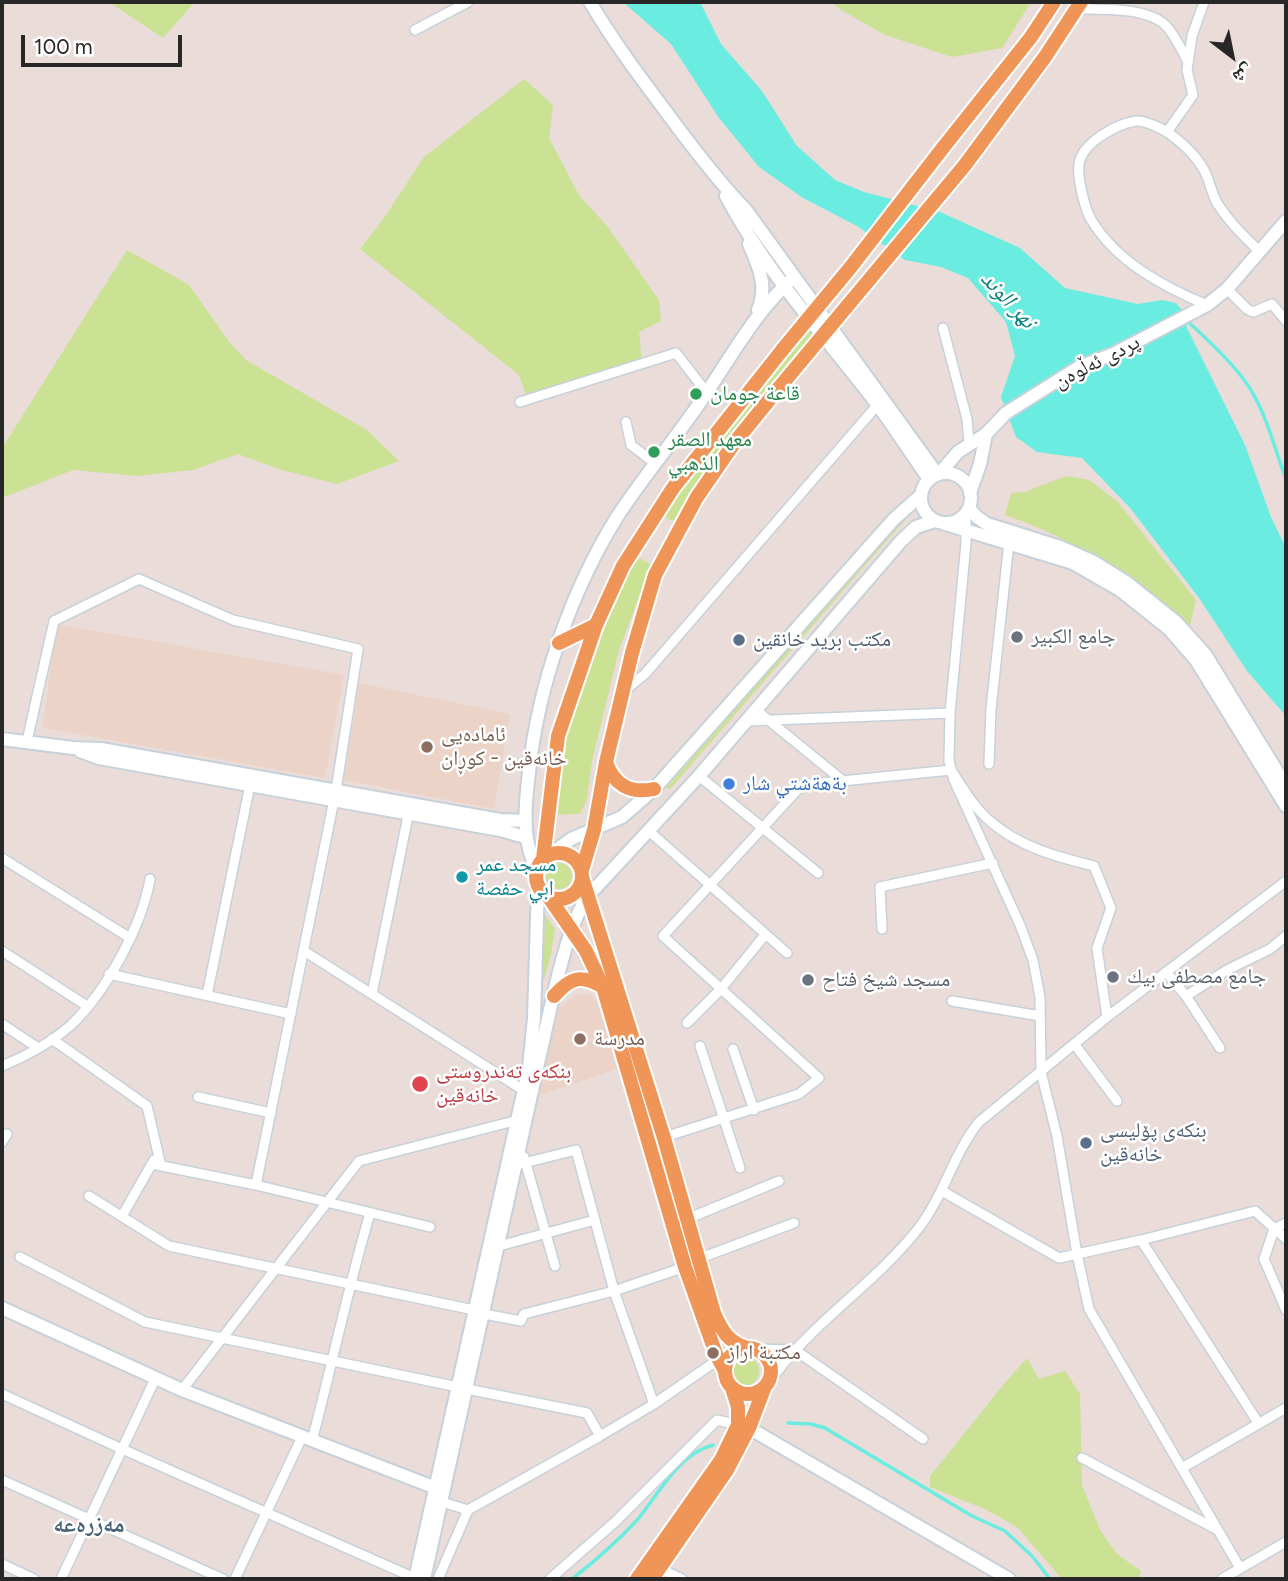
<!DOCTYPE html>
<meta charset="utf-8">
<style>
body{margin:0}
#map{position:relative;width:1288px;height:1581px;overflow:hidden;background:#eadcd8;font-family:Figtree,"Noto Naskh Arabic",sans-serif}
canvas{display:block}
.frame{position:absolute;inset:0;border:4px solid #272727;pointer-events:none}
.north{position:absolute;left:1197px;top:21px;width:70px;height:70px;-webkit-text-stroke:5px #fff;paint-order:stroke;rotate:148deg;font-size:19px;font-weight:700;line-height:28px;text-align:center;color:#272727}
.north::after{content:'';display:block;margin:auto;width:24px;height:32px;background:#272727;clip-path:polygon(50% 0,100% 100%,50% 72%,0 100%)}
.scale{position:absolute;left:21px;top:35px;width:161px;height:32px;box-sizing:border-box;border:4px solid #272727;border-top:0;padding-left:9px;font-size:21px;line-height:24px;white-space:nowrap;color:#272727;-webkit-text-stroke:5px #fff;paint-order:stroke}
</style>
<div id="map">
<canvas width="1288" height="1581"></canvas>
<div class="frame"></div>
<div class="north">ش</div>
<div class="scale">100 m</div>
</div>
<script>
const g = document.querySelector('canvas').getContext('2d');
g.lineJoin = 'round';
function fillPath(path, color) {
  g.fillStyle = color;
  g.fill(path, 'evenodd');
}
function strokePath(path, color, width, dash) {
  g.strokeStyle = color;
  g.lineWidth = width;
  g.lineCap = dash ? 'butt' : 'round';
  g.setLineDash(dash || []);
  g.stroke(path);
}
function drawText(font, color, halo, rows, align = 'center') {
  g.font = font + ' Figtree,"Noto Naskh Arabic",sans-serif';
  g.lineWidth = 5;
  g.setLineDash([]);
  g.textBaseline = 'middle';
  g.strokeStyle = halo;
  g.fillStyle = color;
  for (const [text, x, y, turn = 0] of rows) {
    g.save();
    g.translate(x, y);
    g.rotate((+turn || 0) * Math.PI / 180);
    g.textAlign = isNaN(turn) ? turn : align;
    if (halo) g.strokeText(text, 0, 0);
    g.fillText(text, 0, 0);
    g.restore();
  }
}
fillPath(new Path2D(`
 M 56,624 L 344,675 L 325,778 L 43,728 Z
 M 359,683 L 510,714 L 494,809 L 344,780 Z
 M 581,993 L 591,995 L 598,1003 L 617,1069 L 538,1096 L 559,1008 L 568,1000 Z`), '#ecd3c7');
fillPath(new Path2D(`
 M 109,2 L 195,2 L 163,38 Z
 M 833,2 L 1031,2 L 1002,48 L 952,57 L 885,35 L 838,8 Z
 M 524,79 L 553,105 L 549,138 L 579,195 L 607,226 L 659,300 L 661,321 L 639,332 L 642,363 L 540,398 L 526,395 L 519,375 L 360,249 L 384,218 L 424,157 Z
 M 127,250 L 189,285 L 231,344 L 246,360 L 367,430 L 399,461 L 337,484 L 278,469 L 238,454 L 193,470 L 137,476 L 73,470 L 2,498 L 2,448 Z
 M 818,319 L 823,324 L 745,418 L 673,521 L 659,515 Z
 M 1066,476 L 1089,480 L 1117,501 L 1196,600 L 1190,625 C 1135,578 1073,538 1005,515 L 1011,493 L 1025,492 Z
 M 911,513 L 670,789 L 666,788 L 906,514 Z
 M 635,555 L 651,565 L 619,650 L 592,761 L 587,799 L 580,814 L 549,815 L 567,725 L 585,673 Z
 M546 876a13 13 0 1 1 26 0a13 13 0 1 1-26 0Z
 M 539,907 L 555,929 L 550,959 L 540,991 Z
 M729 1371a15 15 0 1 1 30 0a15 15 0 1 1-30 0Z
 M 1027,1358 L 1039,1379 L 1065,1371 L 1080,1394 L 1082,1485 L 1100,1530 L 1117,1554 L 1141,1571 L 1138,1579 L 1062,1579 L 1018,1528 L 987,1510 L 930,1487 L 930,1476 L 1004,1384 Z`), '#cbe194');
fillPath(new Path2D(`
 M 623,2 L 700,2 L 721,44 L 762,91 L 797,146 L 835,180 L 864,192 L 940,212 L 1020,248 L 1065,288 L 1138,304 L 1162,300 L 1176,303 L 1184,312 L 1187,328 L 1245,445 L 1271,517 L 1286,548 L 1286,716 L 1247,671 L 1199,598 L 1131,509 L 1082,458 L 1037,452 L 1016,437 L 1001,397 L 1015,356 L 1006,322 L 968,278 L 941,267 L 905,260 L 857,226 L 803,198 L 759,167 L 719,118 L 671,44 Z`), '#6aede0');
strokePath(new Path2D(`
 M 1185,319 C 1205,337 1239,368 1252,392 C 1268,419 1275,450 1286,479
 M 788,1423 L 811,1424 L 825,1428 L 972,1516 L 1005,1531 L 1032,1556 L 1050,1579
 M 572,1579 C 595,1561 617,1542 637,1520 C 659,1494 678,1454 713,1445`), '#6aede0', 3.5);
const street = new Path2D(`
 M 1077,9 C 1102,9 1151,7 1168,28 C 1176,38 1182,50 1188,62
 M 415,30 L 468,2
 M 1167,132 L 1193,95 L 1187,70 L 1192,36 L 1204,2
 M 1227,289 L 1247,309 L 1253,312 L 1272,304 L 1286,321
 M 1207,305 C 1164,287 1117,262 1092,221 C 1085,211 1077,177 1079,164 C 1082,143 1116,124 1136,121 C 1145,120 1163,129 1170,134 C 1185,145 1198,157 1206,174 C 1210,183 1212,194 1217,203 C 1229,222 1244,236 1259,251
 M 943,328 L 967,419 L 969,443
 M 520,402 L 676,353 L 707,393
 M 626,422 L 631,445 L 656,464
 M 966,514 L 966,543 L 950,713 L 949,761 L 954,780 L 1020,925 L 1033,960 L 1040,997 L 1041,1072 L 1057,1136 L 1077,1254 L 1089,1309 L 1240,1568
 M 624,691 L 645,674 L 880,402
 M 756,710 L 842,780
 M 747,721 L 950,713
 M 27,741 L 54,621 L 139,579 L 233,620 L 358,649 L 336,790
 M 989,764 L 991,709 L 1009,542
 M 699,776 L 818,873
 M 650,832 L 787,953
 M 2,858 L 130,938
 M 882,929 L 880,887 L 993,863
 M 2,951 L 87,1006
 M 304,951 L 523,1090
 M 1166,972 L 1186,996 L 1220,1048
 M 109,974 L 291,1014
 M 372,994 L 409,811
 M 207,995 L 251,780
 M 1186,996 L 1227,970 L 1270,949 L 1286,936
 M 952,1001 L 1040,1016
 M 687,1023 L 720,990 L 765,935
 M 2,1024 L 38,1048
 M 52,1039 L 147,1106 L 161,1166
 M 1075,1045 L 1117,1101
 M 700,1046 L 740,1168
 M 733,1049 L 754,1110
 M 2,1066 C 26,1056 51,1043 71,1025 C 106,992 142,926 150,879
 M 198,1097 L 271,1113
 M 2,1142 L 7,1134
 M 649,1142 L 799,1094 L 819,1078 L 663,936 L 802,785 L 951,770 C 963,788 974,808 991,822 C 1020,847 1057,857 1094,866 L 1111,908 L 1097,948 L 1107,1017
 M 524,1157 L 555,1266
 M 152,1164 L 256,1185 L 430,1227
 M 516,1165 L 576,1150 L 614,1291 L 654,1404
 M 256,1185 L 334,800
 M 942,1191 L 1059,1258 L 1141,1240 L 1255,1211 L 1286,1239
 M 89,1196 L 169,1246 L 474,1310
 M 122,1216 L 154,1160
 M 687,1219 L 779,1181
 M 1286,1223 L 1274,1229 L 1264,1259 L 1286,1310
 M 1141,1240 L 1259,1424
 M 499,1246 L 595,1220
 M 20,1257 L 145,1322 L 458,1387
 M 698,1259 L 794,1223
 M 484,1314 L 521,1321 L 524,1314 L 614,1291 L 685,1267
 M 755,1349 L 795,1350 L 923,1439
 M 768,1384 C 809,1324 873,1286 918,1229 C 944,1196 953,1154 979,1122 L 1107,1017 L 1286,881
 M 467,1389 L 587,1413 L 600,1436
 M 182,1390 L 359,1161 L 518,1120
 M 2,1394 L 122,1449 L 415,1578
 M 312,1441 C 332,1365 348,1288 370,1213
 M 1082,1458 L 1216,1529
 M 1182,1468 L 1286,1408
 M 2,1480 L 223,1579
 M 442,1502 L 468,1510
 M 2,1564 L 34,1579
 M 659,1568 L 682,1579
 M 61,1579 L 156,1377
 M 235,1579 L 302,1437
 M 438,1579 L 468,1510 L 600,1436 L 654,1404 L 719,1359 L 735,1352
 M 550,1579 L 615,1522 L 717,1420 L 738,1425
 M 1222,1579 L 1286,1542`);
const secondary = new Path2D(`
 M 590,2 C 613,41 640,77 667,113 C 692,147 717,180 746,210 L 937,474
 M 726,196 C 766,272 825,336 877,404 C 895,428 911,454 929,479
 M 749,244 C 759,267 768,286 758,310
 M921 498a25 25 0 1 1 50 0a25 25 0 1 1-50 0Z
 M 940,473 L 958,452 L 986,434 L 1006,413 L 1079,367 L 1113,354 L 1207,305 L 1227,289 L 1286,221
 M 970,493 L 980,464 L 986,434
 M 969,508 L 977,517 L 987,524 L 1060,547 L 1094,562 L 1126,582 L 1176,622 L 1205,654 L 1286,786
 M 942,523 L 1073,563 L 1120,590 L 1169,629 L 1196,660 L 1286,806
 M 2,739 L 73,748 L 101,749 L 500,820 L 526,821
 M 80,751 L 99,758 L 500,830 L 525,837
 M 552,853 L 571,839 L 622,817 L 654,789 L 894,519 L 921,495
 M 537,870 C 521,840 525,805 529,772 C 538,686 571,591 617,517 C 645,474 679,435 707,392 C 734,352 757,310 793,278
 M 2,1308 L 182,1390 L 436,1488
 M 749,1428 L 1009,1579
 M 415,1579 L 529,1067 L 534,1018 L 538,885
 M 424,1579 L 539,1059 C 549,1018 565,925 589,895 L 699,776 L 901,541 L 916,527 L 935,521`);
const primary = new Path2D(`
 M 942,149 L 1031,37 L 1054,2
 M 965,165 L 1045,57 L 1081,2
 M 559,643 L 596,625
 M 606,762 C 614,785 630,794 654,789
 M536 876a23 23 0 1 1 46 0a23 23 0 1 1-46 0Z
 M 543,859 L 558,736 L 596,625 L 623,566 L 673,488 L 783,349
 M 582,870 L 594,830 L 606,762 L 632,653 L 655,575 L 697,497 L 735,442 L 778,389
 M 582,877 L 664,1138 L 714,1313 C 722,1331 728,1342 747,1348
 M 548,896 L 586,951 L 603,987 L 685,1267 L 716,1354 L 725,1371
 M 554,996 C 571,977 581,974 603,987
 M725 1371a23 23 0 1 1 46 0a23 23 0 1 1-46 0Z
 M 637,1579 L 721,1460 L 738,1425 L 738,1407 L 732,1388
 M 652,1579 L 727,1470 L 749,1428 L 764,1389`);
strokePath(street, '#c7d1da', 12);
strokePath(secondary, '#c7d1da', 16);
strokePath(primary, '#fff', 18);
strokePath(street, '#fff', 9);
strokePath(secondary, '#fff', 12);
strokePath(primary, '#ef9558', 14);
const primaryBridge = new Path2D(`
 M 783,349 L 850,268 L 942,149
 M 778,389 L 965,165`);
strokePath(primaryBridge, '#fff', 18, []);
strokePath(primaryBridge, '#ef9558', 14);
for (const [x, y, r, color] of [
 [696,394,7,"#2e9e5b"],
 [654,452,7,"#2e9e5b"],
 [1017,637,7,"#6b7280"],
 [739,640,7,"#5c6f8a"],
 [427,747,7,"#8d6e63"],
 [729,784,7,"#3f7fe0"],
 [462,877,7,"#0f9aa8"],
 [1113,977,7,"#6b7280"],
 [808,980,7,"#6b7280"],
 [580,1039,7,"#8d6e63"],
 [420,1084,9,"#e0444e"],
 [1086,1143,7,"#5c6f8a"],
 [713,1353,7,"#8d6e63"]
]) {
  const dot = new Path2D();
  dot.arc(x, y, r, 0, 2 * Math.PI);
  g.fillStyle = color;
  g.fill(dot);
  strokePath(dot, '#fff', 2.5);
}
drawText('21px', '#272727', '#fff', [
 ["پردی ئەڵوەن",1097,362,-27]
]);
drawText('21px', '#27864d', '#fff', [
 ["قاعة جومان",710,394],
 ["معهد الصقر",668,440],
 ["الذهبي",668,464]
], 'left');
drawText('21px', '#5b616d', '#fff', [
 ["جامع الكبير",1031,637],
 ["جامع مصطفى بيك",1127,977],
 ["مسجد شيخ فتاح",822,980]
], 'left');
drawText('21px', '#4e5e75', '#fff', [
 ["مكتب بريد خانقين",753,640],
 ["بنکەی پۆلیسی",1100,1131],
 ["خانەقین",1100,1155]
], 'left');
drawText('21px', '#785e54', '#fff', [
 ["ئامادەیی",441,735],
 ["خانەقین - کوڕان",441,759],
 ["مدرسة",594,1039],
 ["مكتبة اراز",727,1353]
], 'left');
drawText('21px', '#366cbe', '#fff', [
 ["بةهةشتي شار",743,784]
], 'left');
drawText('21px', '#0d838f', '#fff', [
 ["مسجد عمر",476,865],
 ["ابي حفصة",476,889]
], 'left');
drawText('21px', '#be3a42', '#fff', [
 ["بنکەی تەندروستی",436,1072],
 ["خانەقین",436,1096]
], 'left');
drawText('italic 23px', '#0e817f', '#fff', [
 ["نهر الوند",1008,300,47]
]);
drawText('bold 23px', '#496277', '#fff', [
 ["مەزرەعە",89,1525]
]);
</script>
